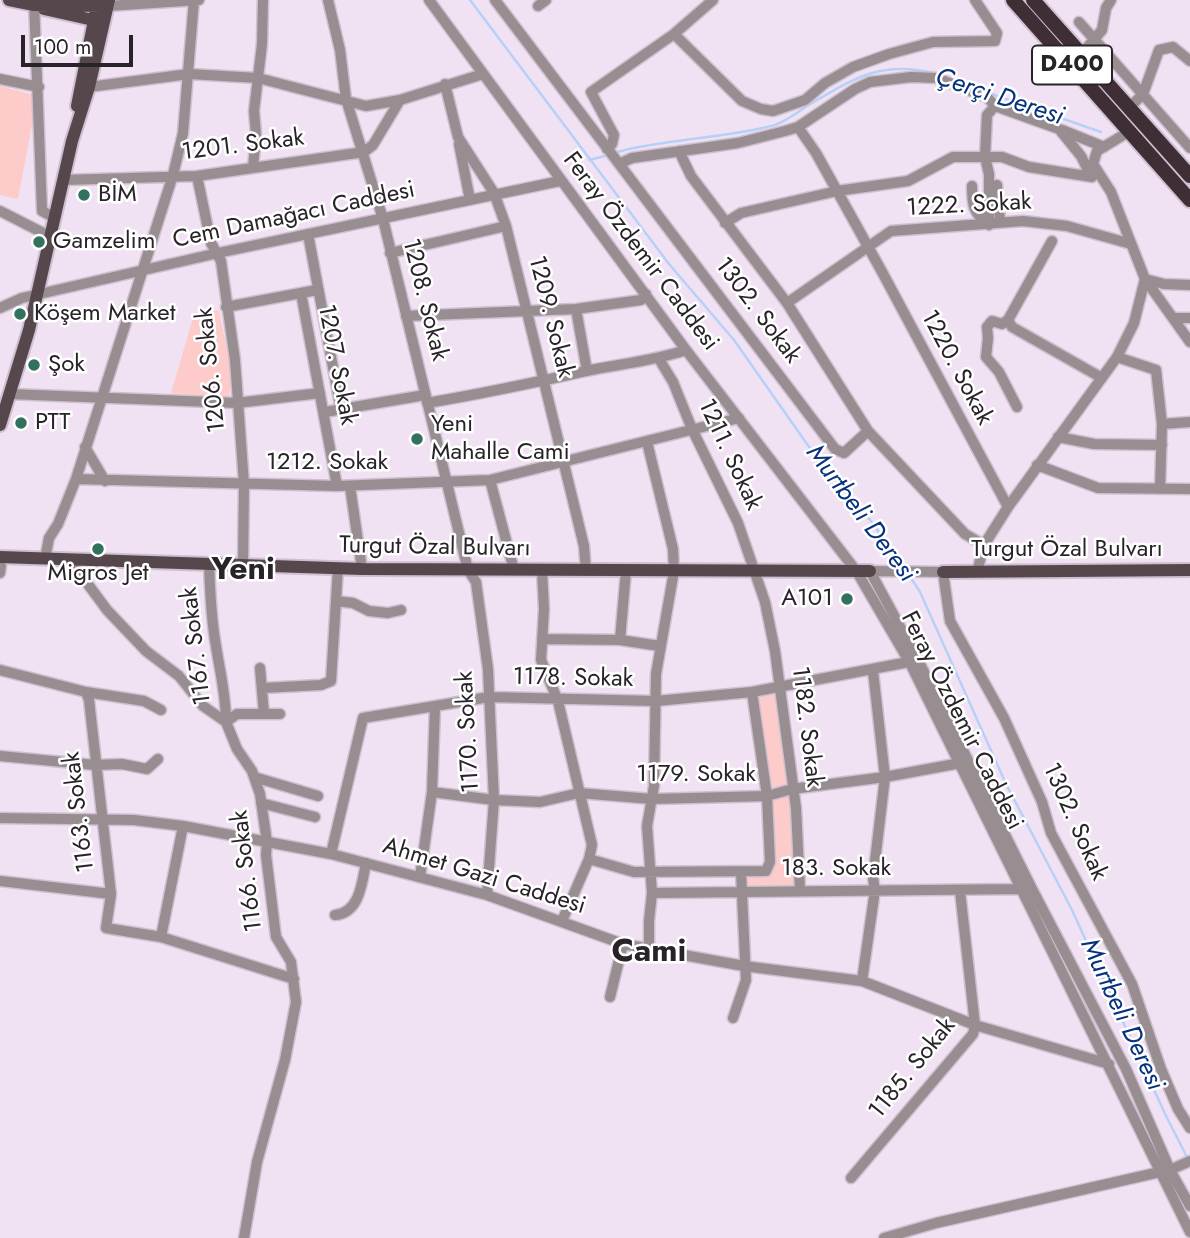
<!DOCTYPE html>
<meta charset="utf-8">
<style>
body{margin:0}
#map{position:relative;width:1190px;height:1238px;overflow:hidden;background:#f1e2f3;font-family:Jost,sans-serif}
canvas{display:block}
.scale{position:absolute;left:21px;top:35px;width:112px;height:32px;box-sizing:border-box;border:4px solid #282329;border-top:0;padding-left:9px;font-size:21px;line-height:24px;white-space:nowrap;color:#282329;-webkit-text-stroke:5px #fff;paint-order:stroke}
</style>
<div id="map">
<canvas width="1190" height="1238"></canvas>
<div class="scale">100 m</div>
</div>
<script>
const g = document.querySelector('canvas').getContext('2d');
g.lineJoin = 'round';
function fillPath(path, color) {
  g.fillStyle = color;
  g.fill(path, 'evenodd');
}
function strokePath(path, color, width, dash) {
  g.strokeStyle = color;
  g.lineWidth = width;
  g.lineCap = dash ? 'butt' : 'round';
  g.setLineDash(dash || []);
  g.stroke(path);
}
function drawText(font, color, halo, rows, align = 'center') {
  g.font = font + ' Jost,sans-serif';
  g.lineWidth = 5;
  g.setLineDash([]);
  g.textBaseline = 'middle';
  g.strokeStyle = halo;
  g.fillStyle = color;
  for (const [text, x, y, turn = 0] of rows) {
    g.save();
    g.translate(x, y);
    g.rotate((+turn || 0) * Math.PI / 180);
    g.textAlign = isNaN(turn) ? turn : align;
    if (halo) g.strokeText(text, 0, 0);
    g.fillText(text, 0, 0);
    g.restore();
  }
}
fillPath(new Path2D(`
 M 0,86 L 34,95 L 35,109 L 18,199 L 0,195 Z
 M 219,310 L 232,374 L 229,398 L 171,393 L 194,314 Z
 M 780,688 L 800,890 L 741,892 L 741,872 L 769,867 L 752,692 Z`), '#fdccca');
strokePath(new Path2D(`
 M 470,0 L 669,264 L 734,340 L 814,454 L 871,521 L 903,567
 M 946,77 L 963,83
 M 989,93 L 1101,132
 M 617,152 C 669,138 723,139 775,125 C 786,121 797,113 807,106 C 853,79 881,59 937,74
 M 589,160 L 605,156
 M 909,575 L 920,592 L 1006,784 L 1072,910 L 1166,1116 L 1188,1159`), '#b7d0f9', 2.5);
const minor = new Path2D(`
 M 328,0 L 340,50 L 346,99 L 383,219 L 468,570 L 476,582 L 488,669 L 494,800 L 487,895
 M 429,0 L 686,350 L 857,572 L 910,663 L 1190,1232
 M 495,0 L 835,449 L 844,453 L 868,431
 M 34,1 L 42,211 L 55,218
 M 108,6 L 199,0
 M 538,6 L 546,0
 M 1079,22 L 1190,148
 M 674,34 L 742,101 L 761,109 L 773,111 L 805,100 L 825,83 L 853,67 L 889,54 L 933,42 L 995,41 L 997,33 L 975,0
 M 1081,55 L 1102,30 L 1106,8 L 1111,0
 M 0,79 L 39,87
 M 445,84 L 458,137 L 494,193 L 506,226 L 584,546 L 586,571
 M 89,87 L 189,74 L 258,78 L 366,106 L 400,100 L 483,74
 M 1130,107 L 1143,94 L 1159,50 L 1173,47 L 1190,61
 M 798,127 L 816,153 L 881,270 L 1008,507
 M 1062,130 L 1104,147
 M 1130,131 L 1097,151 L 1093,164 L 1111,192 L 1145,279 L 1190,342
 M 459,144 L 470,200
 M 607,149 L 612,144 L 614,135 L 591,92 L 674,34 L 713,0
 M 679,151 L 691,176 L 787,303 L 868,431 L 965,534 L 984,545
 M 619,164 L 632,158 L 738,143 L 785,131 L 798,127 L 855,89 L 870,82 L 911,77 L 936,78 L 987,97 L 995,106 L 1059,129 L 1081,156 L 1087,168 L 1086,176
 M 253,168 L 256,134 L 254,111 L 262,44 L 263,0
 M 197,176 L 211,243 L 221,261 L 235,360 L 244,484 L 243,565
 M 63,180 L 197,176 L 364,152 L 373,145 L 400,100
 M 997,185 L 1000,222
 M 972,186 C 972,205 973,213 989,225
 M 0,211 L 51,237
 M 725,223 L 741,213 L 837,191 L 908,181 L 953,157 L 985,157 L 987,115 L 995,106
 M 989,225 L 989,174 L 985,157 L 1002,157 L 1029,167 L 1092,177
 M 308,234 L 341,410
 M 1052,241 L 1008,320 L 1012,327 L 1102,378
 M 390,253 L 506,226
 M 1145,279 L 1164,284 L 1190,285
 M 301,293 L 337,486
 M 787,303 L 891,231 L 1023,221 L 1067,226 L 1131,244
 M 226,307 L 317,290
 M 0,308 L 22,298 L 218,253 L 560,181
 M 576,309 L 587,371
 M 406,316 L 576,309 L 641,300 L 646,294
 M 1173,318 L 1190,318
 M 1008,320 L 1002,324 L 992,321 L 987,327 L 988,338 L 986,357 L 999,372 L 1017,407
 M 1117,357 L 1156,370 L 1162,424 L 1160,489
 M 659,359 L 673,382 L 692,429 L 738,523 L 765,602 L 775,651 L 796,808 L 800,890
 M 9,394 L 237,403 L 320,393
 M 427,403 C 480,394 533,383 586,371 C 620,364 653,361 686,350
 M 325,412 L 425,395
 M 1162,424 L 1190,422
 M 1058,437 L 1094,444 L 1162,445
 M 647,442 L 673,549 L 674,571 L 656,674 L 654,786 L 647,826 L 652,893 L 649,921 L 649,950
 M 85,447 L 105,481
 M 1037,465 L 1098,488 L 1190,489
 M 76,479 L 337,486 L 490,480 L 739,418
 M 490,480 L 514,570
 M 350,486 L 362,569
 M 45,559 L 49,538 L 58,524 L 76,479 L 173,175 L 183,133 L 194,0
 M 70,560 L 107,610 L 146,651 L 179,676 L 203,706 L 226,722 L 237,749 L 252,771 L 260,794 L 267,842 L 266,855 L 276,937 L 291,962 L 296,1002 L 285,1060 L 257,1162 L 244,1238
 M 209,564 C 210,592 211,619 216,646 C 220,672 226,695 226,722
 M 542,570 L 544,609 L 541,660 L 558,701 L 592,845 L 589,859 L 562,921
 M 977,572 L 984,545 L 1008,507 L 1117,357 L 1134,323 L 1145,279
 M 0,573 L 1,566
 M 336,601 L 353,603 L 369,611 L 388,613 L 401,610
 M 542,639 L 620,640 L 660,646
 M 620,640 L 626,571
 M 260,668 L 264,714
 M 0,670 L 86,692 L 144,701 L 161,710
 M 263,688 L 321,685 L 331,681 L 338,568
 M 86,692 L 89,700 L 111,894 L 106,928 L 161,937 L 294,979
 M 226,722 L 237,714 L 280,714
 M 0,756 L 95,765 L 122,764 L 147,769 L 158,759
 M 254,777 L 318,796
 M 432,792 L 494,800 L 540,802 L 579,793 L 652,799 L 767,796 L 792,789 L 885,777 L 966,762
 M 261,803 L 315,817
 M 0,818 L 134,820 L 183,826 L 331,854 L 487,895 L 623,944 L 744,966 L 862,981 L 975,1025 L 1109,1064
 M 331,854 L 363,718 L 489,697 L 656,701 L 752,692 L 914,661
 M 589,859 L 634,872 L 766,871 L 770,862 L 767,796 L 752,692
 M 420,877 L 432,792 L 435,707
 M 0,881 L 111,894
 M 652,893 L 1021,889
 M 335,915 C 360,913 362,882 366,863
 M 161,937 L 183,826
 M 862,981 L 875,890 L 873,878 L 885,777 L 873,671
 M 610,997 L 623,944
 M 733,1018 L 746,980 L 741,872
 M 1190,1128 L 1178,1109 L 1161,1069 L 1132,984 L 1051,833 L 1042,802 L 1004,718 L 950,621 L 943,572 L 870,571 L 918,660 L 1032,889 L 1126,1069 L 1170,1170 L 1190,1206
 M 1170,1170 L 1190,1161
 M 851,1178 L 973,1034 L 975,1025 L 960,891
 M 884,1238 L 936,1223 L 1160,1172`);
const major = new Path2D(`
 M 9,0 L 34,5 L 102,6
 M 44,9 L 93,20 L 101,19
 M 77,106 L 98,0
 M 0,425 L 29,330 L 72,141 L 89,87 L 109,0
 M 0,557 L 362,569 L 870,571
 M 943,572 L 1190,570`);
const highway = new Path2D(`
 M 1013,0 L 1190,200
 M 1033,0 L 1190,176`);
strokePath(minor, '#cdc0cf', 13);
strokePath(major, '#cdc0cf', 16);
strokePath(highway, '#cdc0cf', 18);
strokePath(minor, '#988e92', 10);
strokePath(major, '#56474d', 12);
strokePath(highway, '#3f2e36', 14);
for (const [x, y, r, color] of [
 [84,195,7,"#32715d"],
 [39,242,7,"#32715d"],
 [20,314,7,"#32715d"],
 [34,365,7,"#32715d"],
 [21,423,7,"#32715d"],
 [417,439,7,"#32715d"],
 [98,549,7,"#32715d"],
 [847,599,7,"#32715d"]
]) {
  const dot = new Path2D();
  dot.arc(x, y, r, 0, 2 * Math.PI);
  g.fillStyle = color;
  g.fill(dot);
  strokePath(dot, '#fff', 2.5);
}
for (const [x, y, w] of [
 [1072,65,80]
]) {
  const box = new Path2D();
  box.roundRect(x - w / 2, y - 19.5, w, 39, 5);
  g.fillStyle = '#fff';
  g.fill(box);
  strokePath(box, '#282329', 2);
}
drawText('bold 23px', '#282329', null, [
 ["D400",1072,65]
]);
drawText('24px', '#282329', '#fff', [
 ["1201. Sokak",243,146,-7],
 ["1222. Sokak",969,206,-3],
 ["Cem Damağacı Caddesi",294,216,-12],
 ["Feray Özdemir Caddesi",640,252,53],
 ["1208. Sokak",424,300,76],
 ["1302. Sokak",757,311,53],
 ["1209. Sokak",550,317,76],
 ["1207. Sokak",336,365,79],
 ["1220. Sokak",956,368,62],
 ["1206. Sokak",212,370,-96],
 ["1211. Sokak",729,455,65],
 ["1212. Sokak",327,463],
 ["Turgut Özal Bulvarı",435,548,1],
 ["Turgut Özal Bulvarı",1067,550],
 ["1167. Sokak",197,646,-97],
 ["1178. Sokak",573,679,1],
 ["Feray Özdemir Caddesi",961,721,63],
 ["1182. Sokak",806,727,83],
 ["1170. Sokak",469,732,-93],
 ["1179. Sokak",696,775],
 ["1163. Sokak",80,812,-97],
 ["1302. Sokak",1074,822,66],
 ["183. Sokak",836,869],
 ["1166. Sokak",248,871,-97],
 ["Ahmet Gazi Caddesi",484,877,17],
 ["1185. Sokak",913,1069,-51]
]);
drawText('24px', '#282329', '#fff', [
 ["BİM",98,195],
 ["Gamzelim",53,242],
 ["Köşem Market",34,314],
 ["Şok",48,365],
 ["PTT",35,423],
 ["Yeni",431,425],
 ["Mahalle Cami",431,453],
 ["Migros Jet",98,574,"center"],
 ["A101",833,599,"right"]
], 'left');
drawText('italic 26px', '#06317c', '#fff', [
 ["Çerçi Deresi",999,98,18],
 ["Murtbeli Deresi",860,514,53],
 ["Murtbeli Deresi",1121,1015,65]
]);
drawText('bold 32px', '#282329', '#fff', [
 ["Yeni",243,571],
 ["Cami",649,953]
]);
</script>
